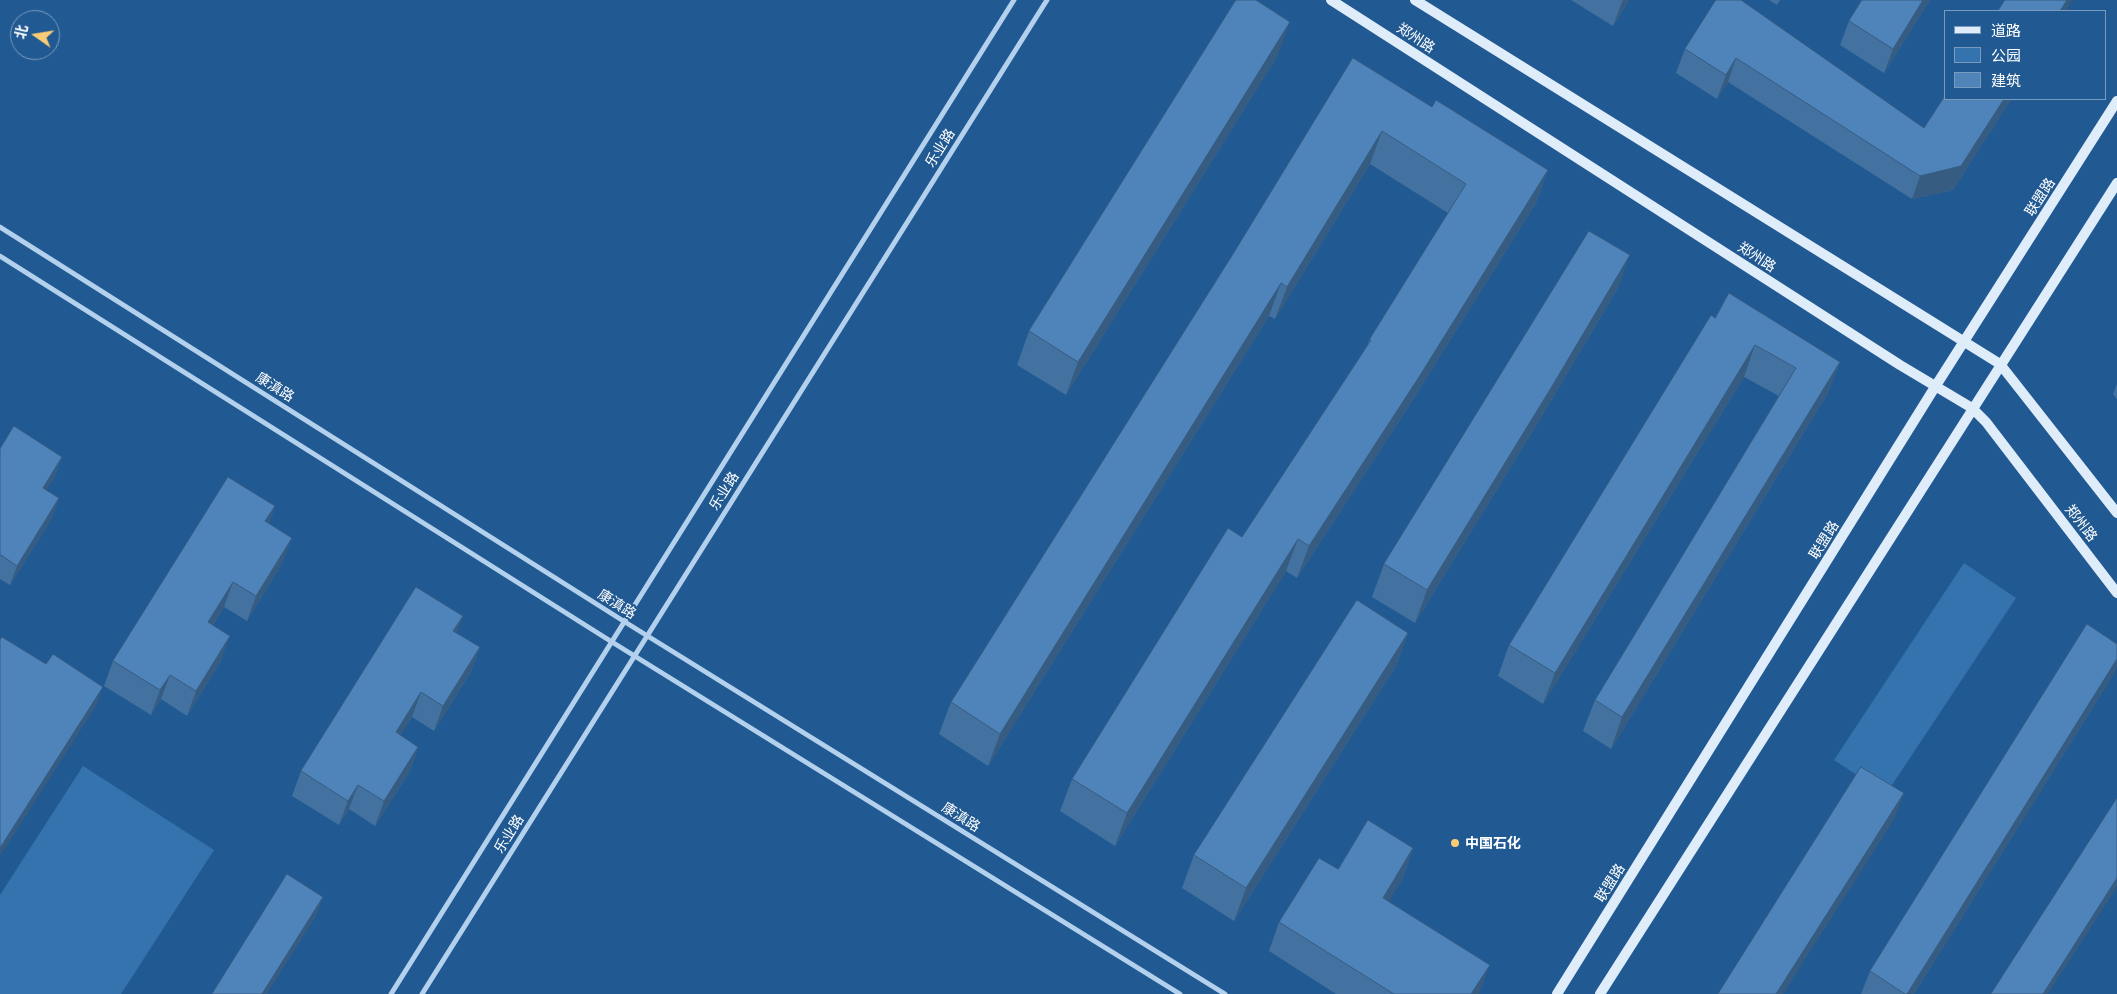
<!DOCTYPE html>
<meta charset="utf-8">
<style>
body{margin:0}
#map{position:relative;width:2117px;height:994px;overflow:hidden;background:#215992;font-family:Barlow,"Noto Sans SC",sans-serif}
canvas{display:block}
.legend{position:absolute;left:1944px;top:10px;width:162px;height:90px;box-sizing:border-box;background:#215992;border:1px solid #7a9bbe;margin:0;padding:6px 9px;list-style:none;font-size:15px;color:#fff}
.legend li{display:flex;align-items:center;gap:10px;height:25px}
.legend b{width:25px;border:1px solid #7a9bbe}
.north{position:absolute;left:10px;top:10px;width:50px;height:50px;box-sizing:border-box;background:#215992;border:1px solid #7a9bbe;border-radius:50%;rotate:283deg;font-size:14px;font-weight:700;line-height:20px;text-align:center;color:#fff}
.north::after{content:'';display:block;margin:auto;width:18px;height:22px;background:#facc75;clip-path:polygon(50% 0,100% 100%,50% 72%,0 100%)}
</style>
<div id="map">
<canvas width="2117" height="994"></canvas>
<ul class="legend">
<li><b style="height:6px;background:#dfecfa"></b>道路</li>
<li><b style="height:14px;background:#3573af"></b>公园</li>
<li><b style="height:14px;background:#4e84ba"></b>建筑</li>
</ul>
<div class="north">北</div>
</div>
<script>
const g = document.querySelector('canvas').getContext('2d');
g.lineJoin = 'round';
function fillPath(path, color) {
  g.fillStyle = color;
  g.fill(path, 'evenodd');
}
function strokePath(path, color, width, dash) {
  g.strokeStyle = color;
  g.lineWidth = width;
  g.lineCap = dash ? 'butt' : 'round';
  g.setLineDash(dash || []);
  g.stroke(path);
}
function drawText(font, color, halo, rows, align = 'center') {
  g.font = font + ' Barlow,"Noto Sans SC",sans-serif';
  g.lineWidth = 4;
  g.setLineDash([]);
  g.textBaseline = 'middle';
  g.strokeStyle = halo;
  g.fillStyle = color;
  for (const [text, x, y, turn = 0] of rows) {
    g.save();
    g.translate(x, y);
    g.rotate((+turn || 0) * Math.PI / 180);
    g.textAlign = isNaN(turn) ? turn : align;
    if (halo) g.strokeText(text, 0, 0);
    g.fillText(text, 0, 0);
    g.restore();
  }
}
fillPath(new Path2D(`
 M 1964,563 L 2016,598 L 1886,794 L 1834,760 Z
 M 83,766 L 214,850 L 121,994 L 0,994 L 0,895 Z`), '#3573af');
strokePath(new Path2D(`
 M 0,227 L 625,622 L 1225,994
 M 0,256 L 612,642 L 1180,994
 M 391,994 L 1014,0
 M 422,994 L 1047,0`), '#b3d1ed', 5);
strokePath(new Path2D(`
 M 1331,0 L 1900,365 L 1972,408 L 1986,422 L 2117,593
 M 1415,0 L 2000,364 L 2117,513
 M 1557,994 L 1935,387 L 2117,101
 M 1600,994 L 2117,183`), '#dfecfa', 10);
fillPath(new Path2D(`
 M 1571,0 L 1629,0 L 1613,26 Z
 M 1716,0 L 1924,128 L 1946,99 L 2011,99 L 1953,190 L 1912,199 L 1728,82 L 1717,99 L 1676,73 L 1685,49 Z
 M 1769,0 L 1780,0 L 1777,5 Z
 M 1930,0 L 1884,73 L 1840,45 L 1849,21 Z
 M 1278,55 L 1066,395 L 1017,365 L 1029,331 Z
 M 1353,58 L 1432,107 L 1548,170 L 1536,203 L 1407,409 L 1297,578 L 1286,571 L 1115,846 L 1060,811 L 1072,779 L 1242,537 L 1367,347 L 1369,340 L 1448,213 L 1370,164 L 1275,319 L 1269,316 L 988,766 L 939,734 L 951,702 L 1233,254 Z
 M 1618,288 L 1539,421 L 1415,623 L 1372,597 L 1384,564 Z
 M 1715,318 L 1840,362 L 1828,393 L 1611,749 L 1583,731 L 1595,700 L 1779,396 L 1744,377 L 1543,704 L 1498,676 L 1509,645 Z
 M 2117,384 L 2117,399 L 2113,394 Z
 M 0,449 L 62,457 L 55,476 L 46,490 L 59,498 L 52,518 L 10,585 L 0,579 Z
 M 275,506 L 269,523 L 283,562 L 247,621 L 224,607 L 213,625 L 221,661 L 187,716 L 161,699 L 151,715 L 104,686 L 113,661 Z
 M 463,616 L 456,633 L 480,647 L 471,672 L 434,731 L 412,717 L 400,735 L 418,747 L 410,771 L 375,826 L 349,809 L 339,825 L 292,796 L 301,771 Z
 M 1408,633 L 1396,666 L 1234,921 L 1182,888 L 1194,855 Z
 M 2115,672 L 1914,994 L 1861,994 L 1870,971 Z
 M 1413,848 L 1403,878 L 1388,901 L 1479,994 L 1336,994 L 1269,951 L 1279,922 L 1338,869 Z`), '#4372a0');
fillPath(new Path2D(`
 M 1623,0 L 1629,0 L 1613,26 L 1622,2 Z
 M 1923,0 L 1930,0 L 1884,73 L 1893,49 Z
 M 2067,0 L 2073,0 L 2066,11 L 2060,11 Z
 M 1290,22 L 1278,55 L 1066,395 L 1078,362 Z
 M 1736,58 L 1728,82 L 1717,99 L 1726,75 Z
 M 2004,99 L 2011,99 L 1953,190 L 1912,199 L 1920,176 Z
 M 1382,131 L 1370,164 L 1275,319 L 1287,287 Z
 M 1548,170 L 1536,203 L 1407,409 L 1297,578 L 1309,546 Z
 M 1630,255 L 1618,288 L 1539,421 L 1415,623 L 1427,590 Z
 M 1281,283 L 1269,316 L 988,766 L 1000,734 Z
 M 1755,345 L 1744,377 L 1543,704 L 1555,673 Z
 M 1840,362 L 1828,393 L 1611,749 L 1622,717 Z
 M 62,457 L 55,476 L 36,507 L 43,488 Z
 M 59,498 L 52,518 L 10,585 L 17,566 Z
 M 275,506 L 266,531 L 265,521 Z
 M 292,538 L 283,562 L 247,621 L 256,596 Z
 M 1298,539 L 1286,571 L 1115,846 L 1127,813 Z
 M 233,582 L 224,607 L 199,647 L 208,622 Z
 M 463,616 L 454,640 L 453,631 Z
 M 1408,633 L 1396,666 L 1234,921 L 1246,888 Z
 M 230,636 L 221,661 L 187,716 L 196,691 Z
 M 480,647 L 471,672 L 434,731 L 443,706 Z
 M 2117,659 L 2117,667 L 2115,672 L 1914,994 L 1907,994 Z
 M 170,675 L 161,699 L 151,715 L 160,690 Z
 M 103,687 L 96,706 L 0,856 L 0,848 Z
 M 421,692 L 412,717 L 387,757 L 396,732 Z
 M 418,747 L 410,771 L 375,826 L 384,801 Z
 M 358,785 L 349,809 L 339,825 L 348,801 Z
 M 1904,793 L 1895,818 L 1783,994 L 1776,994 Z
 M 1413,848 L 1403,878 L 1373,928 L 1383,898 Z
 M 2117,878 L 2117,887 L 2048,994 L 2043,994 Z
 M 323,897 L 316,916 L 267,994 L 262,994 Z
 M 1490,965 L 1479,994 L 1471,994 Z`), '#375c82');
const building = new Path2D(`
 M 1236,0 L 1256,0 L 1290,22 L 1078,362 L 1029,331 Z
 M 1716,0 L 1741,0 L 1924,128 L 1946,94 L 1946,99 L 2004,99 L 1961,166 L 1920,176 L 1736,58 L 1726,75 L 1685,49 Z
 M 1862,0 L 1923,0 L 1893,49 L 1849,21 Z
 M 2005,0 L 2067,0 L 2060,11 L 1998,11 Z
 M 1353,58 L 1432,107 L 1436,100 L 1548,170 L 1419,377 L 1309,546 L 1298,539 L 1127,813 L 1072,779 L 1228,528 L 1242,537 L 1371,340 L 1369,340 L 1466,184 L 1382,131 L 1287,287 L 1281,283 L 1000,734 L 951,702 L 1233,254 Z
 M 1589,231 L 1630,255 L 1551,388 L 1427,590 L 1384,564 Z
 M 1729,293 L 1840,362 L 1622,717 L 1595,700 L 1796,368 L 1755,345 L 1555,673 L 1509,645 L 1711,315 L 1715,318 Z
 M 14,426 L 62,457 L 43,488 L 59,498 L 17,566 L 1,555 L 0,556 L 0,449 Z
 M 228,477 L 275,506 L 265,521 L 292,538 L 256,596 L 233,582 L 208,622 L 230,636 L 196,691 L 170,675 L 160,690 L 113,661 Z
 M 416,587 L 463,616 L 453,631 L 480,647 L 443,706 L 421,692 L 396,732 L 418,747 L 384,801 L 358,785 L 348,801 L 301,771 Z
 M 1357,600 L 1408,633 L 1246,888 L 1194,855 Z
 M 2087,624 L 2117,644 L 2117,659 L 1907,994 L 1905,994 L 1870,971 Z
 M 2,637 L 46,664 L 53,654 L 103,687 L 0,848 L 0,640 Z
 M 1861,767 L 1904,793 L 1776,994 L 1718,994 Z
 M 2117,798 L 2117,878 L 2043,994 L 1991,994 Z
 M 1368,820 L 1413,848 L 1383,898 L 1490,965 L 1471,994 L 1394,994 L 1279,922 L 1319,858 L 1338,869 Z
 M 287,874 L 323,897 L 262,994 L 212,994 Z`);
fillPath(building, '#4e84ba');
strokePath(building, '#375c82', 1);
for (const [x, y, r, color] of [
 [1455,843,5,"#facc75"]
]) {
  const dot = new Path2D();
  dot.arc(x, y, r, 0, 2 * Math.PI);
  g.fillStyle = color;
  g.fill(dot);
  strokePath(dot, '#215992', 2);
}
drawText('14px', '#fff', '#215992', [
 ["郑州路",1416,38,33],
 ["乐业路",940,148,-58],
 ["联盟路",2040,197,-57],
 ["郑州路",1757,257,33],
 ["康滇路",275,387,32],
 ["乐业路",724,491,-58],
 ["郑州路",2081,523,52],
 ["联盟路",1824,540,-58],
 ["康滇路",617,604,32],
 ["康滇路",961,817,32],
 ["乐业路",509,834,-58],
 ["联盟路",1610,883,-58]
]);
drawText('bold 14px', '#fff', '#215992', [
 ["中国石化",1465,843]
], 'left');
</script>
